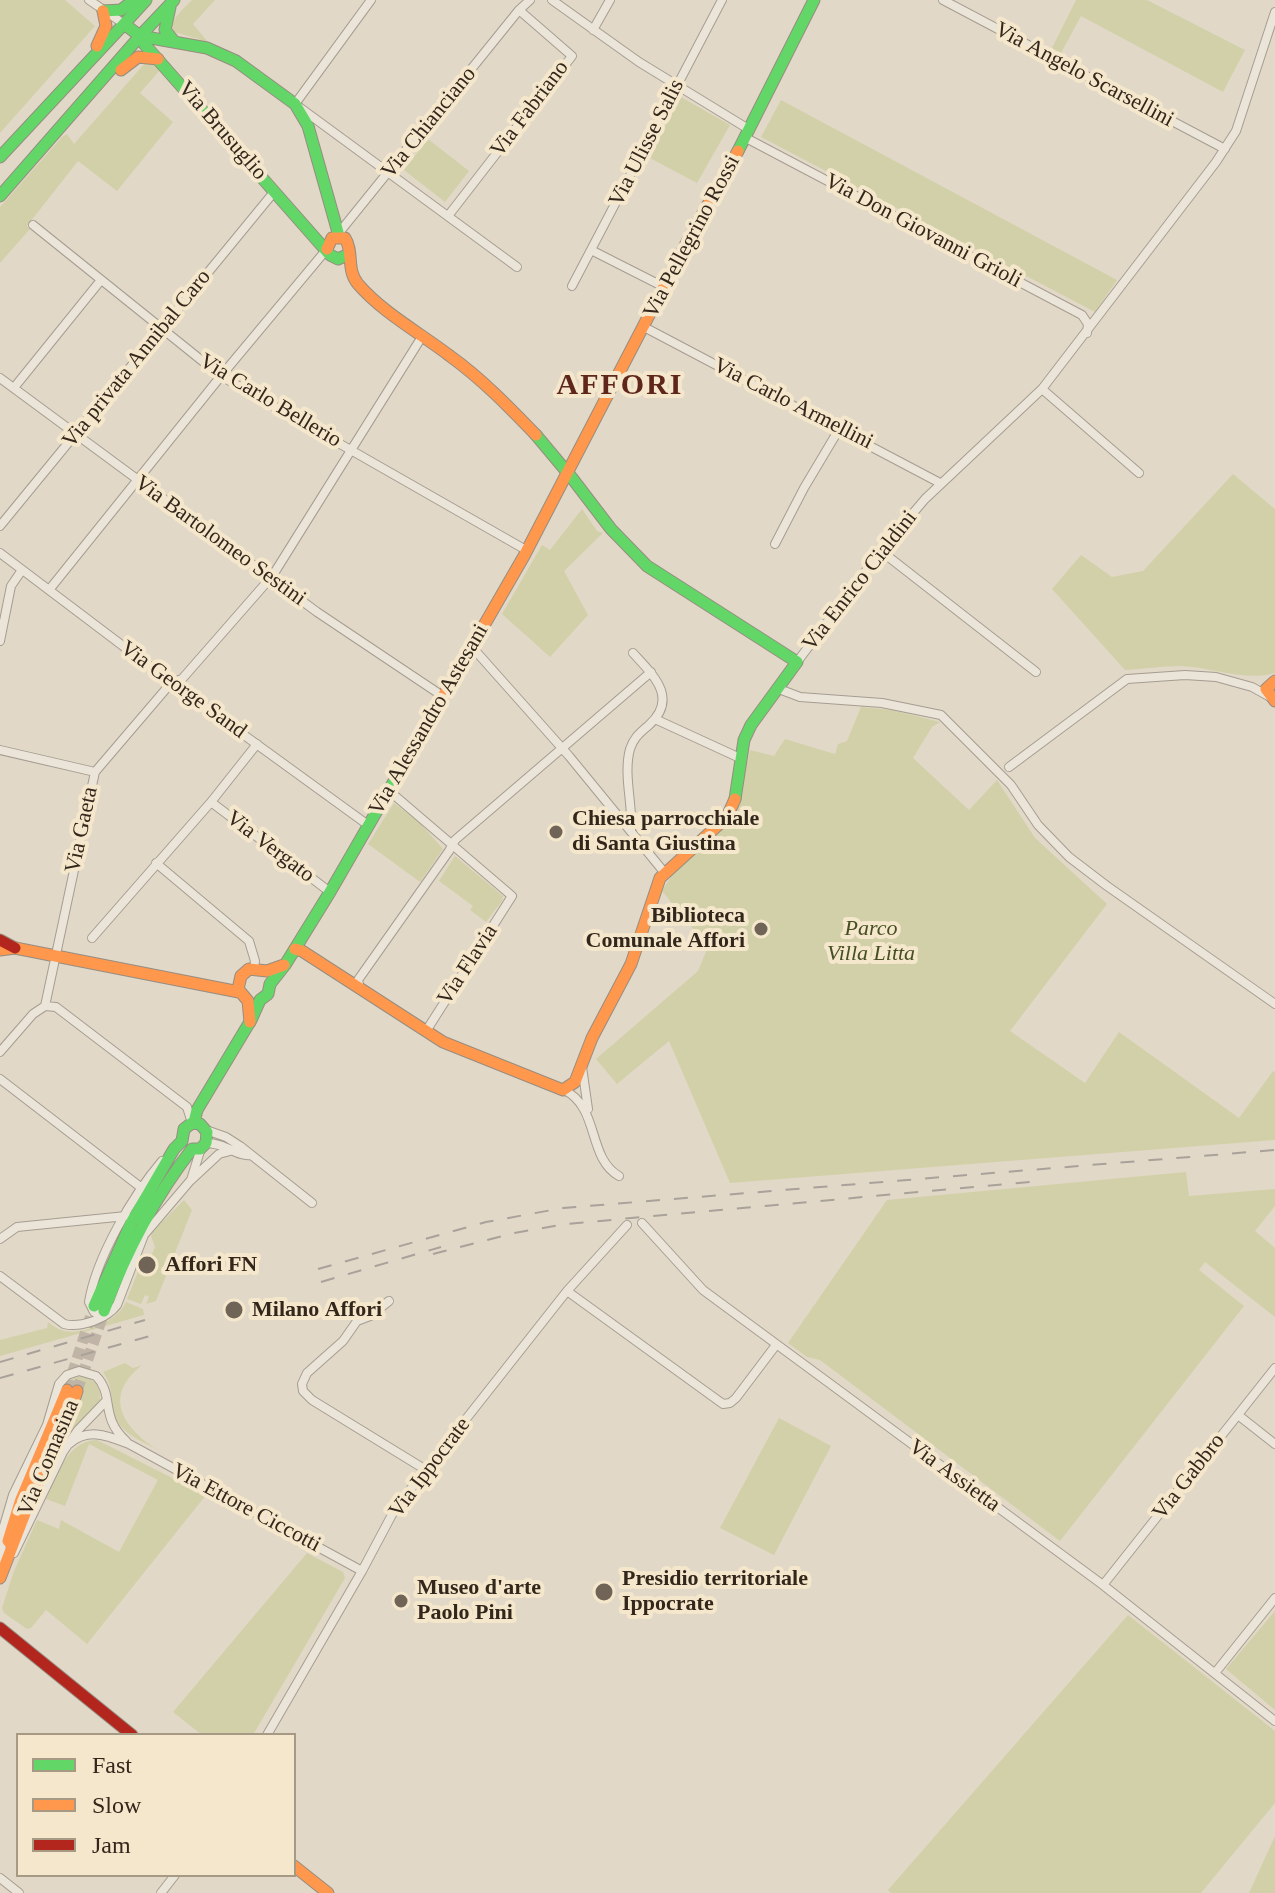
<!DOCTYPE html>
<style>
body{margin:0}
#map{position:relative;width:1275px;height:1893px;overflow:hidden;background:#e2d8c7;font-family:Georgia,serif}
canvas{display:block}
.legend{position:absolute;left:16px;top:1733px;width:280px;height:144px;box-sizing:border-box;background:#f4e7cc;border:2px solid #a79a85;margin:0;padding:10px 14px;list-style:none;font-size:24px;color:#33261b}
.legend li{display:flex;align-items:center;gap:16px;height:40px}
.legend b{width:40px;border:2px solid #a79a85}
</style>
<div id="map">
<canvas width="1275" height="1893"></canvas>
<ul class="legend">
<li><b style="height:10px;background:#63d668"></b>Fast</li>
<li><b style="height:10px;background:#ff974d"></b>Slow</li>
<li><b style="height:10px;background:#b3261e"></b>Jam</li>
</ul>
</div>
<script>
const g = document.querySelector('canvas').getContext('2d');
g.lineJoin = 'round';
function fillPath(path, color) {
  g.fillStyle = color;
  g.fill(path, 'evenodd');
}
function strokePath(path, color, width, dash) {
  g.strokeStyle = color;
  g.lineWidth = width;
  g.lineCap = dash ? 'butt' : 'round';
  g.setLineDash(dash || []);
  g.stroke(path);
}
function drawText(font, color, halo, rows, align = 'center') {
  g.font = font + ' Georgia,serif';
  g.lineWidth = 8;
  g.setLineDash([]);
  g.textBaseline = 'middle';
  g.strokeStyle = halo;
  g.fillStyle = color;
  for (const [text, x, y, turn = 0] of rows) {
    g.save();
    g.translate(x, y);
    g.rotate((+turn || 0) * Math.PI / 180);
    g.textAlign = isNaN(turn) ? turn : align;
    if (halo) g.strokeText(text, 0, 0);
    g.fillText(text, 0, 0);
    g.restore();
  }
}
fillPath(new Path2D(`
 M 0,0 L 65,0 L 95,26 L 0,133 Z
 M 192,0 L 215,0 L 193,24 L 208,42 L 174,32 C 168,20 184,9 192,0 Z
 M 1076,0 L 1147,0 L 1245,50 L 1223,92 L 1081,16 L 1061,53 L 1052,48 Z
 M 145,63 L 153,64 L 160,70 L 140,93 L 173,122 L 117,191 L 78,161 L 27,226 L 30,229 L 0,263 L 0,207 L 62,137 L 67,134 L 74,144 Z
 M 681,97 L 730,125 L 697,183 L 648,157 Z
 M 781,100 L 1117,280 L 1095,312 L 761,137 Z
 M 428,139 L 469,171 L 445,202 L 404,170 Z
 M 1233,474 L 1275,509 L 1275,673 C 1246,682 1211,667 1181,666 C 1163,666 1143,669 1125,670 L 1052,589 L 1081,555 L 1112,577 L 1143,571 Z
 M 582,509 L 597,531 L 603,533 L 564,571 L 588,615 L 550,657 L 502,614 L 542,545 L 550,550 Z
 M 861,707 L 892,710 L 940,722 L 932,727 L 913,758 L 969,810 L 997,780 L 1035,838 L 1107,904 L 1010,1031 L 1085,1083 L 1119,1032 L 1239,1118 L 1273,1071 L 1275,1072 L 1275,1140 L 730,1183 L 669,1041 L 617,1084 L 596,1059 L 698,971 L 708,947 L 662,891 L 675,870 L 730,821 L 736,810 L 750,750 L 774,756 L 785,739 L 835,754 L 838,744 L 847,741 Z
 M 394,803 L 419,822 L 443,849 L 420,882 L 368,844 Z
 M 455,856 L 503,896 L 502,901 L 486,922 L 470,910 L 473,906 L 439,881 Z
 M 1186,1172 L 1189,1196 L 1275,1189 L 1275,1206 L 1255,1231 L 1275,1248 L 1275,1317 L 1205,1262 L 1199,1270 L 1244,1306 L 1060,1541 L 820,1360 L 807,1357 L 788,1343 L 887,1200 Z
 M 184,1200 L 192,1210 L 156,1301 L 146,1304 L 149,1297 L 145,1295 L 141,1304 L 127,1299 L 144,1257 L 152,1254 L 155,1247 L 151,1236 L 153,1231 Z
 M 126,1302 L 143,1309 L 144,1315 L 0,1356 L 0,1340 L 47,1328 L 48,1322 C 53,1326 59,1330 65,1331 C 84,1335 119,1320 126,1302 Z
 M 125,1363 L 133,1368 L 142,1365 C 103,1396 122,1426 156,1449 C 139,1440 116,1431 113,1409 C 111,1394 112,1385 103,1372 Z
 M 80,1376 C 93,1378 102,1386 100,1400 L 60,1450 L 81,1398 L 80,1393 L 62,1389 L 70,1380 Z
 M 779,1418 L 831,1446 L 774,1555 L 720,1528 Z
 M 97,1440 L 206,1495 L 87,1644 L 46,1610 L 31,1628 L 27,1629 L 4,1613 L 2,1608 L 14,1571 L 37,1520 L 59,1529 L 61,1520 L 119,1552 L 158,1480 L 89,1444 L 65,1506 L 46,1499 C 57,1475 67,1441 97,1440 Z
 M 307,1553 L 343,1572 L 345,1578 L 253,1735 L 202,1735 L 173,1712 Z
 M 1275,1611 L 1275,1710 L 1226,1669 Z
 M 1128,1615 L 1275,1731 L 1275,1803 L 1201,1893 L 891,1893 L 888,1890 Z
 M 1275,1836 L 1275,1893 L 1249,1893 Z`), '#d2d0a9');
strokePath(new Path2D(`
 M 67,1390 L 94,1306
 M 77,1391 L 104,1312`), '#bfb4a5', 11, [11, 5.5]);
const street = new Path2D(`
 M 89,0 L 124,24
 M 371,0 L 295,104 L 517,267
 M 552,0 L 639,62 L 750,130
 M 943,0 L 1225,149
 M 593,30 L 610,0
 M 746,138 L 1082,315 L 1088,324 L 1087,333
 M 448,216 L 572,56 L 519,10
 M 33,225 L 221,376 L 526,550
 M 338,234 L 519,10 L 530,0
 M 591,250 L 664,287
 M 572,286 L 722,0
 M 644,327 L 940,483
 M 0,378 L 317,612 L 444,697
 M 17,384 L 101,280
 M 1042,389 L 1139,473
 M 0,526 L 274,192
 M 775,544 L 804,488 L 835,436 L 834,425
 M 881,551 L 1036,672
 M 0,553 L 164,677 L 368,825
 M 49,590 L 221,376 L 327,249
 M 0,641 L 11,586 L 22,570
 M 472,647 L 569,756 L 664,872
 M 797,662 L 881,551 L 925,499 L 1042,389 L 1216,162 L 1236,131 L 1275,12
 M 779,689 L 800,697 L 882,703 L 941,715 L 1011,785 L 1038,825 L 1069,857 L 1107,886 L 1275,1004
 M 655,719 L 742,759
 M 0,750 L 95,772
 M 1009,767 L 1127,679 L 1185,675 L 1216,677 L 1252,687 L 1270,697
 M 387,789 L 512,896 L 428,1028 L 421,1029
 M 211,802 L 330,892
 M 631,830 C 633,804 623,775 630,749 C 634,737 640,733 649,725 C 679,698 653,675 633,653
 M 156,863 L 249,941 L 255,961 L 254,969
 M 92,938 L 211,802 L 257,744
 M 360,989 L 358,980 L 449,851 L 455,840 L 651,672
 M 45,1006 L 56,1007 L 187,1107 L 192,1123
 M 0,1052 L 33,1014 L 45,1006 L 95,772 L 171,683 L 182,679 L 273,575 L 423,335
 M 582,1067 L 588,1109
 M 0,1079 L 143,1189
 M 564,1090 C 600,1107 587,1158 619,1176
 M 206,1130 L 226,1137 L 240,1146 L 312,1203
 M 206,1143 C 227,1143 236,1157 251,1155
 M 191,1180 L 201,1148
 M 642,1223 L 703,1290 L 1103,1585 L 1275,1721
 M 0,1239 L 17,1227 L 126,1216
 M 0,1276 L 64,1324 C 80,1328 107,1319 117,1305 L 144,1235 L 190,1181 L 219,1154 L 234,1150
 M 567,1291 L 723,1404 L 730,1403 L 736,1398 L 776,1345
 M 389,1301 L 370,1316 L 357,1321 L 343,1341 L 307,1373 L 302,1384 L 303,1391 L 312,1400 L 426,1470
 M 104,1316 L 94,1312 L 89,1302 C 96,1258 133,1195 162,1161
 M 1238,1415 L 1275,1444
 M 69,1444 C 88,1427 108,1436 129,1444 L 362,1571
 M 14,1553 L 63,1452 L 78,1430 L 105,1402
 M 3,1568 L 1,1536 L 13,1495 L 47,1425 L 59,1384 L 67,1375 L 79,1371 L 96,1376 C 115,1395 99,1416 126,1441
 M 1103,1585 L 1275,1368
 M 1215,1673 L 1275,1598
 M 267,1735 L 362,1571 L 395,1509 L 567,1291 L 627,1225
 M 0,1878 L 19,1893
 M 161,1893 L 175,1875`);
const fast = new Path2D(`
 M 170,7 L 165,30 L 173,40
 M 103,11 L 121,10 L 134,0
 M 124,24 L 140,36 L 145,45 L 330,255 L 338,259 L 347,255
 M 124,24 L 146,0
 M 140,36 L 207,48 L 236,61 L 295,104 L 308,126 L 339,236
 M 140,36 L 174,0
 M 738,151 L 814,0
 M 0,157 L 124,24
 M 0,196 L 140,36
 M 536,435 L 572,478 L 611,529 L 647,566 L 797,662 L 751,725 L 744,740 L 735,799
 M 194,1122 L 197,1110 L 251,1020 L 260,1000 L 268,994 L 270,984 L 285,965 L 330,892 L 430,719
 M 94,1306 L 131,1223 L 174,1149 L 182,1141 L 184,1129 L 192,1123 L 200,1124 L 207,1132 L 206,1143 L 200,1149 L 192,1149 C 153,1199 126,1252 104,1311`);
const slow = new Path2D(`
 M 97,46 L 106,26 L 103,11
 M 121,70 L 138,57 L 158,59
 M 327,249 L 332,238 L 345,238 C 354,252 346,270 358,284 C 383,313 420,333 450,356 C 482,379 509,407 536,435
 M 1275,681 L 1266,689 L 1275,701
 M 430,719 L 524,556 L 687,242 L 738,151
 M 295,949 L 302,951 L 443,1042 L 563,1090 L 575,1082 L 592,1038 L 631,964 L 660,878 L 727,817 L 735,799
 M 0,950 L 15,948 L 239,992
 M 250,1022 L 248,1001 L 238,989 L 241,976 L 249,969 L 267,971 L 284,965
 M 8,1541 L 20,1502 L 67,1390
 M 0,1578 L 31,1498 L 63,1433 L 77,1391
 M 294,1866 L 328,1893`);
const jam = new Path2D(`
 M 0,940 L 15,948
 M 0,1628 L 132,1735`);
strokePath(street, '#a69d91', 10);
strokePath(fast, '#968d81', 13);
strokePath(slow, '#968d81', 13);
strokePath(jam, '#968d81', 13);
strokePath(street, '#eae4d9', 8);
strokePath(fast, '#63d668', 11);
strokePath(slow, '#ff974d', 11);
strokePath(jam, '#b3261e', 11);
strokePath(new Path2D(`
 M 433,1254 L 514,1233 L 566,1224 L 1040,1181
 M 318,1269 L 486,1222 L 563,1208 L 1275,1150
 M 321,1282 L 441,1247
 M 0,1362 L 145,1320
 M 0,1378 L 150,1336`), '#a8a29a', 2, [14, 14]);
for (const [x, y, r, color] of [
 [556,832,8,"#706457"],
 [761,929,8,"#706457"],
 [147,1265,10,"#706457"],
 [234,1310,10,"#706457"],
 [604,1592,10,"#706457"],
 [401,1601,8,"#706457"]
]) {
  const dot = new Path2D();
  dot.arc(x, y, r, 0, 2 * Math.PI);
  g.fillStyle = color;
  g.fill(dot);
  strokePath(dot, '#f4e7cc', 3);
}
drawText('22px', '#33261b', '#f4e7cc', [
 ["Via Angelo Scarsellini",1084,75,28],
 ["Via Fabriano",530,109,-53],
 ["Via Chianciano",429,123,-51],
 ["Via Brusuglio",222,131,49],
 ["Via Ulisse Salis",647,143,-63],
 ["Via Don Giovanni Grioli",923,231,28],
 ["Via Pellegrino Rossi",692,237,-62],
 ["Via privata Annibal Caro",137,359,-51],
 ["Via Carlo Bellerio",270,401,31],
 ["Via Carlo Armellini",793,404,27],
 ["Via Bartolomeo Sestini",220,541,36],
 ["Via Enrico Cialdini",860,581,-52],
 ["Via George Sand",183,690,36],
 ["Via Alessandro Astesani",429,720,-60],
 ["Via Gaeta",82,830,-78],
 ["Via Vergato",270,847,37],
 ["Via Flavia",468,965,-57],
 ["Via Comasina",49,1458,-67],
 ["Via Ippocrate",430,1468,-53],
 ["Via Assietta",954,1476,36],
 ["Via Gabbro",1189,1477,-52],
 ["Via Ettore Ciccotti",246,1508,28]
]);
drawText('bold 22px', '#33261b', '#f4e7cc', [
 ["Chiesa parrocchiale",572,819],
 ["di Santa Giustina",572,844],
 ["Biblioteca",745,916,"right"],
 ["Comunale Affori",745,941,"right"],
 ["Affori FN",165,1265],
 ["Milano Affori",252,1310],
 ["Presidio territoriale",622,1579],
 ["Ippocrate",622,1604],
 ["Museo d'arte",417,1588],
 ["Paolo Pini",417,1613]
], 'left');
drawText('italic 22px', '#464f22', '#f4e7cc', [
 ["Parco",871,929],
 ["Villa Litta",871,954]
]);
g.letterSpacing = '2px';
drawText('bold 30px', '#5f271b', '#f4e7cc', [
 ["AFFORI",620,386]
]);
g.letterSpacing = '0px';
</script>
